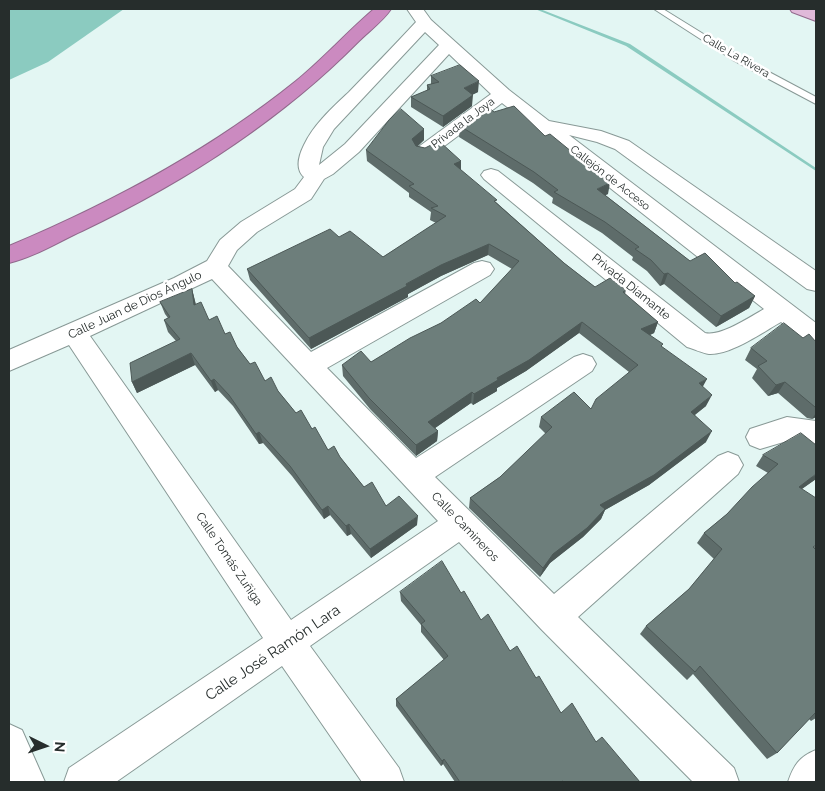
<!DOCTYPE html>
<meta charset="utf-8">
<style>
body{margin:0}
#map{position:relative;width:825px;height:791px;overflow:hidden;background:#e3f6f3;font-family:Raleway,sans-serif}
canvas{display:block}
.frame{position:absolute;inset:0;border:10px solid #262d2c;pointer-events:none}
.north{position:absolute;left:20px;top:721px;width:50px;height:50px;-webkit-text-stroke:4px #fff;paint-order:stroke;rotate:94deg;font-size:14px;font-weight:700;line-height:20px;text-align:center;color:#262d2c}
.north::after{content:'';display:block;margin:auto;width:18px;height:22px;background:#262d2c;clip-path:polygon(50% 0,100% 100%,50% 72%,0 100%)}
</style>
<div id="map">
<canvas width="825" height="791"></canvas>
<div class="frame"></div>
<div class="north">N</div>
</div>
<script>
const g = document.querySelector('canvas').getContext('2d');
g.lineJoin = 'round';
function fillPath(path, color) {
  g.fillStyle = color;
  g.fill(path, 'evenodd');
}
function strokePath(path, color, width, dash) {
  g.strokeStyle = color;
  g.lineWidth = width;
  g.lineCap = dash ? 'butt' : 'round';
  g.setLineDash(dash || []);
  g.stroke(path);
}
function drawText(font, color, halo, rows, align = 'center') {
  g.font = font + ' Raleway,sans-serif';
  g.lineWidth = 5;
  g.setLineDash([]);
  g.textBaseline = 'middle';
  g.strokeStyle = halo;
  g.fillStyle = color;
  for (const [text, x, y, turn = 0] of rows) {
    g.save();
    g.translate(x, y);
    g.rotate((+turn || 0) * Math.PI / 180);
    g.textAlign = isNaN(turn) ? turn : align;
    if (halo) g.strokeText(text, 0, 0);
    g.fillText(text, 0, 0);
    g.restore();
  }
}
fillPath(new Path2D(`
 M 9,9 L 124,9 L 48,62 L 9,80 Z`), '#8bcbc0');
fillPath(new Path2D(`
 M 535,9 L 540,9 L 630,44 L 816,168 L 816,171 L 626,46 Z`), '#8bcbc0');
const lane = new Path2D(`
 M 654,9 L 663,9 L 739,56 L 816,97 L 816,104 L 733,60 Z`);
const street = new Path2D(`
 M 407,9 L 423,9 L 431,20 L 509,90 L 549,121 L 601,131 L 629,141 L 816,271 L 816,291 L 807,289 L 615,149 L 597,142 L 569,135 L 816,323 L 816,345 L 807,343 L 781,322 C 763,332 731,355 709,354 C 702,353 694,349 687,347 L 484,179 L 481,175 L 484,171 L 491,169 L 498,171 L 705,333 C 720,337 750,317 764,309 L 502,103 L 431,156 L 424,158 L 417,156 L 414,152 L 417,148 L 491,94 L 449,54 L 359,152 L 333,174 L 324,179 L 311,199 L 257,232 L 237,250 L 228,266 L 311,352 L 474,263 L 482,261 L 490,263 L 494,269 L 490,275 L 327,368 L 416,458 L 574,357 L 583,354 L 592,357 L 596,364 L 592,371 L 435,477 L 554,594 L 718,456 L 728,452 L 738,456 L 743,465 L 738,474 L 578,617 L 734,768 L 739,782 L 693,782 L 541,629 L 459,542 L 310,646 L 399,768 L 404,782 L 362,782 L 282,666 L 116,782 L 64,782 L 69,768 L 263,638 L 69,345 L 9,371 L 9,350 L 174,278 L 207,261 L 220,240 L 241,222 L 295,189 L 304,177 C 295,169 299,155 304,145 C 314,124 332,108 349,92 C 371,69 394,46 416,22 ZM 425,32 L 439,45 L 345,144 L 319,165 L 323,147 L 334,129 ZM 212,279 L 438,521 L 291,620 L 90,336 Z
 M 787,417 L 816,421 L 816,445 L 787,441 L 760,449 L 750,445 L 746,437 L 750,429 Z
 M 9,724 L 22,730 L 45,782 L 9,782 Z
 M 816,750 L 816,782 L 788,782 C 794,765 799,757 816,750 Z`);
const primary = new Path2D(`
 M 790,9 L 816,10 L 816,21 L 792,12 Z`);
const highway = new Path2D(`
 M 374,9 L 391,9 C 383,21 369,31 359,41 C 280,121 183,183 82,231 C 58,242 34,257 9,263 L 9,246 C 111,203 209,151 296,81 C 323,59 347,32 374,9 Z`);
strokePath(lane, '#889996', 2);
strokePath(street, '#889996', 2);
strokePath(primary, '#91698c', 2);
strokePath(highway, '#91698c', 2);
fillPath(lane, '#fff');
fillPath(street, '#fff');
fillPath(primary, '#e0b9d9');
fillPath(highway, '#cb8ac0');
fillPath(new Path2D(`
 M 431,76 L 478,92 L 472,95 L 472,106 L 443,127 L 411,107 L 411,97 L 427,91 L 427,85 L 431,84 Z
 M 460,126 L 608,194 L 605,195 L 690,261 L 735,283 L 755,296 L 749,308 L 716,327 L 664,284 L 660,286 L 647,271 L 632,260 L 633,257 L 602,233 L 552,203 L 553,198 L 533,183 L 459,137 Z
 M 424,129 L 424,140 L 418,146 L 461,161 L 461,170 L 497,203 L 564,263 L 595,287 L 626,290 L 625,294 L 658,322 L 654,333 L 650,335 L 703,387 L 706,406 L 695,415 L 706,442 L 649,485 L 605,510 L 601,519 L 583,537 L 550,563 L 540,577 L 469,508 L 470,498 L 500,477 L 546,434 L 539,427 L 541,417 L 591,409 L 629,372 L 579,333 L 526,371 L 497,388 L 497,391 L 473,405 L 471,403 L 435,428 L 438,431 L 437,441 L 416,456 L 370,409 L 343,376 L 342,365 L 371,362 L 441,323 L 480,303 L 512,269 L 488,255 L 441,276 L 408,294 L 408,297 L 311,349 L 250,280 L 247,269 L 339,237 L 383,257 L 436,223 L 430,220 L 431,212 L 409,197 L 409,193 L 367,161 L 366,150 Z
 M 192,289 L 196,305 L 209,320 L 225,334 L 237,347 L 250,364 L 265,381 L 278,391 L 296,413 L 312,429 L 328,450 L 340,457 L 364,487 L 386,506 L 417,525 L 371,558 L 351,534 L 347,536 L 330,515 L 324,519 L 292,476 L 263,443 L 259,444 L 233,406 L 218,390 L 215,392 L 195,365 L 137,393 L 132,382 L 176,341 L 168,332 L 164,320 L 168,318 L 165,314 L 160,302 Z
 M 816,342 L 816,417 L 812,419 L 807,418 L 778,393 L 768,396 L 752,378 L 757,369 L 745,360 L 751,348 Z
 M 763,455 L 816,479 L 802,489 L 815,548 L 816,550 L 816,718 L 811,721 L 809,719 L 777,753 L 767,759 L 693,674 L 687,680 L 640,634 L 646,626 L 689,589 L 714,559 L 697,543 L 704,533 L 727,514 L 768,473 L 756,466 Z
 M 400,592 L 461,593 L 481,620 L 536,678 L 561,713 L 596,742 L 640,782 L 455,782 L 443,764 L 441,766 L 396,706 L 396,699 L 444,660 L 421,632 L 421,625 L 401,601 Z`), '#5e6c6a');
fillPath(new Path2D(`
 M 479,81 L 478,92 L 463,99 L 464,88 Z
 M 473,95 L 472,106 L 443,127 L 443,116 Z
 M 424,129 L 424,140 L 412,151 L 412,139 Z
 M 461,161 L 461,173 L 454,164 Z
 M 610,183 L 608,194 L 594,200 L 597,189 Z
 M 489,244 L 488,255 L 441,276 L 408,294 L 408,297 L 311,349 L 309,338 L 441,265 Z
 M 668,273 L 664,284 L 660,286 L 664,274 Z
 M 192,289 L 195,301 L 198,317 L 194,305 Z
 M 755,296 L 749,308 L 716,327 L 721,316 Z
 M 582,322 L 579,333 L 526,371 L 497,388 L 497,391 L 473,405 L 474,394 L 497,378 Z
 M 658,322 L 654,333 L 637,341 L 641,329 Z
 M 191,353 L 195,365 L 137,393 L 132,382 Z
 M 214,379 L 218,390 L 215,392 L 211,381 Z
 M 707,379 L 701,390 L 699,383 Z
 M 785,382 L 778,393 L 768,396 L 776,385 Z
 M 472,392 L 471,403 L 428,433 L 428,422 Z
 M 712,395 L 706,406 L 685,422 L 691,412 Z
 M 816,413 L 816,417 L 812,419 Z
 M 438,431 L 437,441 L 416,456 L 416,445 Z
 M 712,431 L 706,442 L 649,485 L 605,510 L 601,519 L 583,537 L 550,563 L 540,577 L 543,568 L 553,554 L 600,505 Z
 M 259,432 L 263,443 L 259,444 L 256,434 Z
 M 816,474 L 816,479 L 790,497 L 799,487 Z
 M 328,506 L 330,515 L 324,519 L 322,510 Z
 M 418,516 L 417,525 L 371,558 L 370,549 Z
 M 349,524 L 351,534 L 347,536 L 346,526 Z
 M 444,759 L 443,764 L 441,766 L 442,761 Z`), '#4c5856');
const building = new Path2D(`
 M 460,65 L 479,81 L 464,88 L 473,95 L 443,116 L 411,97 L 430,89 L 427,85 L 439,82 L 431,76 Z
 M 487,106 L 494,112 L 514,106 L 545,136 L 550,134 L 610,183 L 597,189 L 690,261 L 705,253 L 735,283 L 737,282 L 755,296 L 721,316 L 668,273 L 664,274 L 651,260 L 635,249 L 639,247 L 605,222 L 554,192 L 558,190 L 534,172 L 460,126 Z
 M 401,109 L 424,129 L 412,139 L 416,146 L 425,148 L 439,141 L 461,161 L 454,164 L 497,200 L 494,201 L 564,263 L 595,287 L 610,278 L 626,290 L 623,292 L 658,322 L 641,329 L 663,344 L 661,346 L 707,379 L 699,383 L 712,395 L 691,412 L 712,431 L 654,475 L 600,505 L 605,509 L 587,528 L 553,554 L 543,568 L 470,498 L 500,477 L 552,427 L 541,417 L 574,392 L 591,409 L 596,399 L 638,365 L 582,322 L 529,360 L 497,378 L 498,380 L 474,394 L 472,392 L 428,422 L 438,431 L 416,445 L 369,398 L 342,365 L 361,351 L 371,362 L 410,338 L 441,323 L 476,299 L 480,303 L 519,261 L 489,244 L 441,265 L 406,284 L 407,286 L 309,338 L 247,269 L 330,229 L 339,237 L 350,231 L 383,257 L 446,216 L 431,208 L 438,206 L 409,186 L 414,184 L 366,150 L 389,120 Z
 M 192,289 L 194,305 L 201,302 L 209,320 L 217,316 L 225,334 L 230,332 L 237,347 L 250,364 L 255,362 L 265,381 L 271,377 L 278,391 L 296,413 L 301,410 L 312,429 L 315,427 L 328,450 L 334,446 L 340,457 L 364,487 L 372,482 L 386,506 L 399,496 L 418,516 L 370,549 L 349,524 L 346,526 L 328,506 L 322,510 L 290,466 L 259,432 L 256,434 L 229,395 L 214,379 L 211,381 L 191,353 L 132,382 L 130,363 L 180,339 L 164,320 L 170,317 L 160,302 Z
 M 784,323 L 803,338 L 809,334 L 816,342 L 816,407 L 815,407 L 785,382 L 776,385 L 758,366 L 767,361 L 751,348 Z
 M 801,433 L 816,445 L 816,474 L 799,487 L 816,498 L 816,545 L 813,547 L 816,550 L 816,712 L 777,753 L 700,666 L 695,672 L 646,626 L 689,589 L 722,549 L 704,533 L 727,514 L 752,487 L 778,464 L 763,455 Z
 M 442,561 L 461,593 L 464,591 L 481,620 L 488,614 L 510,651 L 517,646 L 536,678 L 539,676 L 561,713 L 572,703 L 596,742 L 602,737 L 640,782 L 564,782 L 563,781 L 561,782 L 460,782 L 444,759 L 442,761 L 396,699 L 448,656 L 421,624 L 425,621 L 400,592 Z`);
fillPath(building, '#6d7e7b');
strokePath(building, '#4c5856', 1);
drawText('11px', '#262d2c', '#fff', [
 ["Calle La Rivera",736,56,30],
 ["Privada la Joya",463,123,-37],
 ["Callejón de Acceso",610,178,38]
]);
drawText('12px', '#262d2c', '#fff', [
 ["Privada Diamante",631,287,39],
 ["Calle Juan de Dios Ángulo",135,305,-25],
 ["Calle Camineros",465,527,46],
 ["Calle Tomás Zuñiga",229,559,56]
]);
drawText('15px', '#262d2c', '#fff', [
 ["Calle José Ramón Lara",273,653,-34]
]);
</script>
